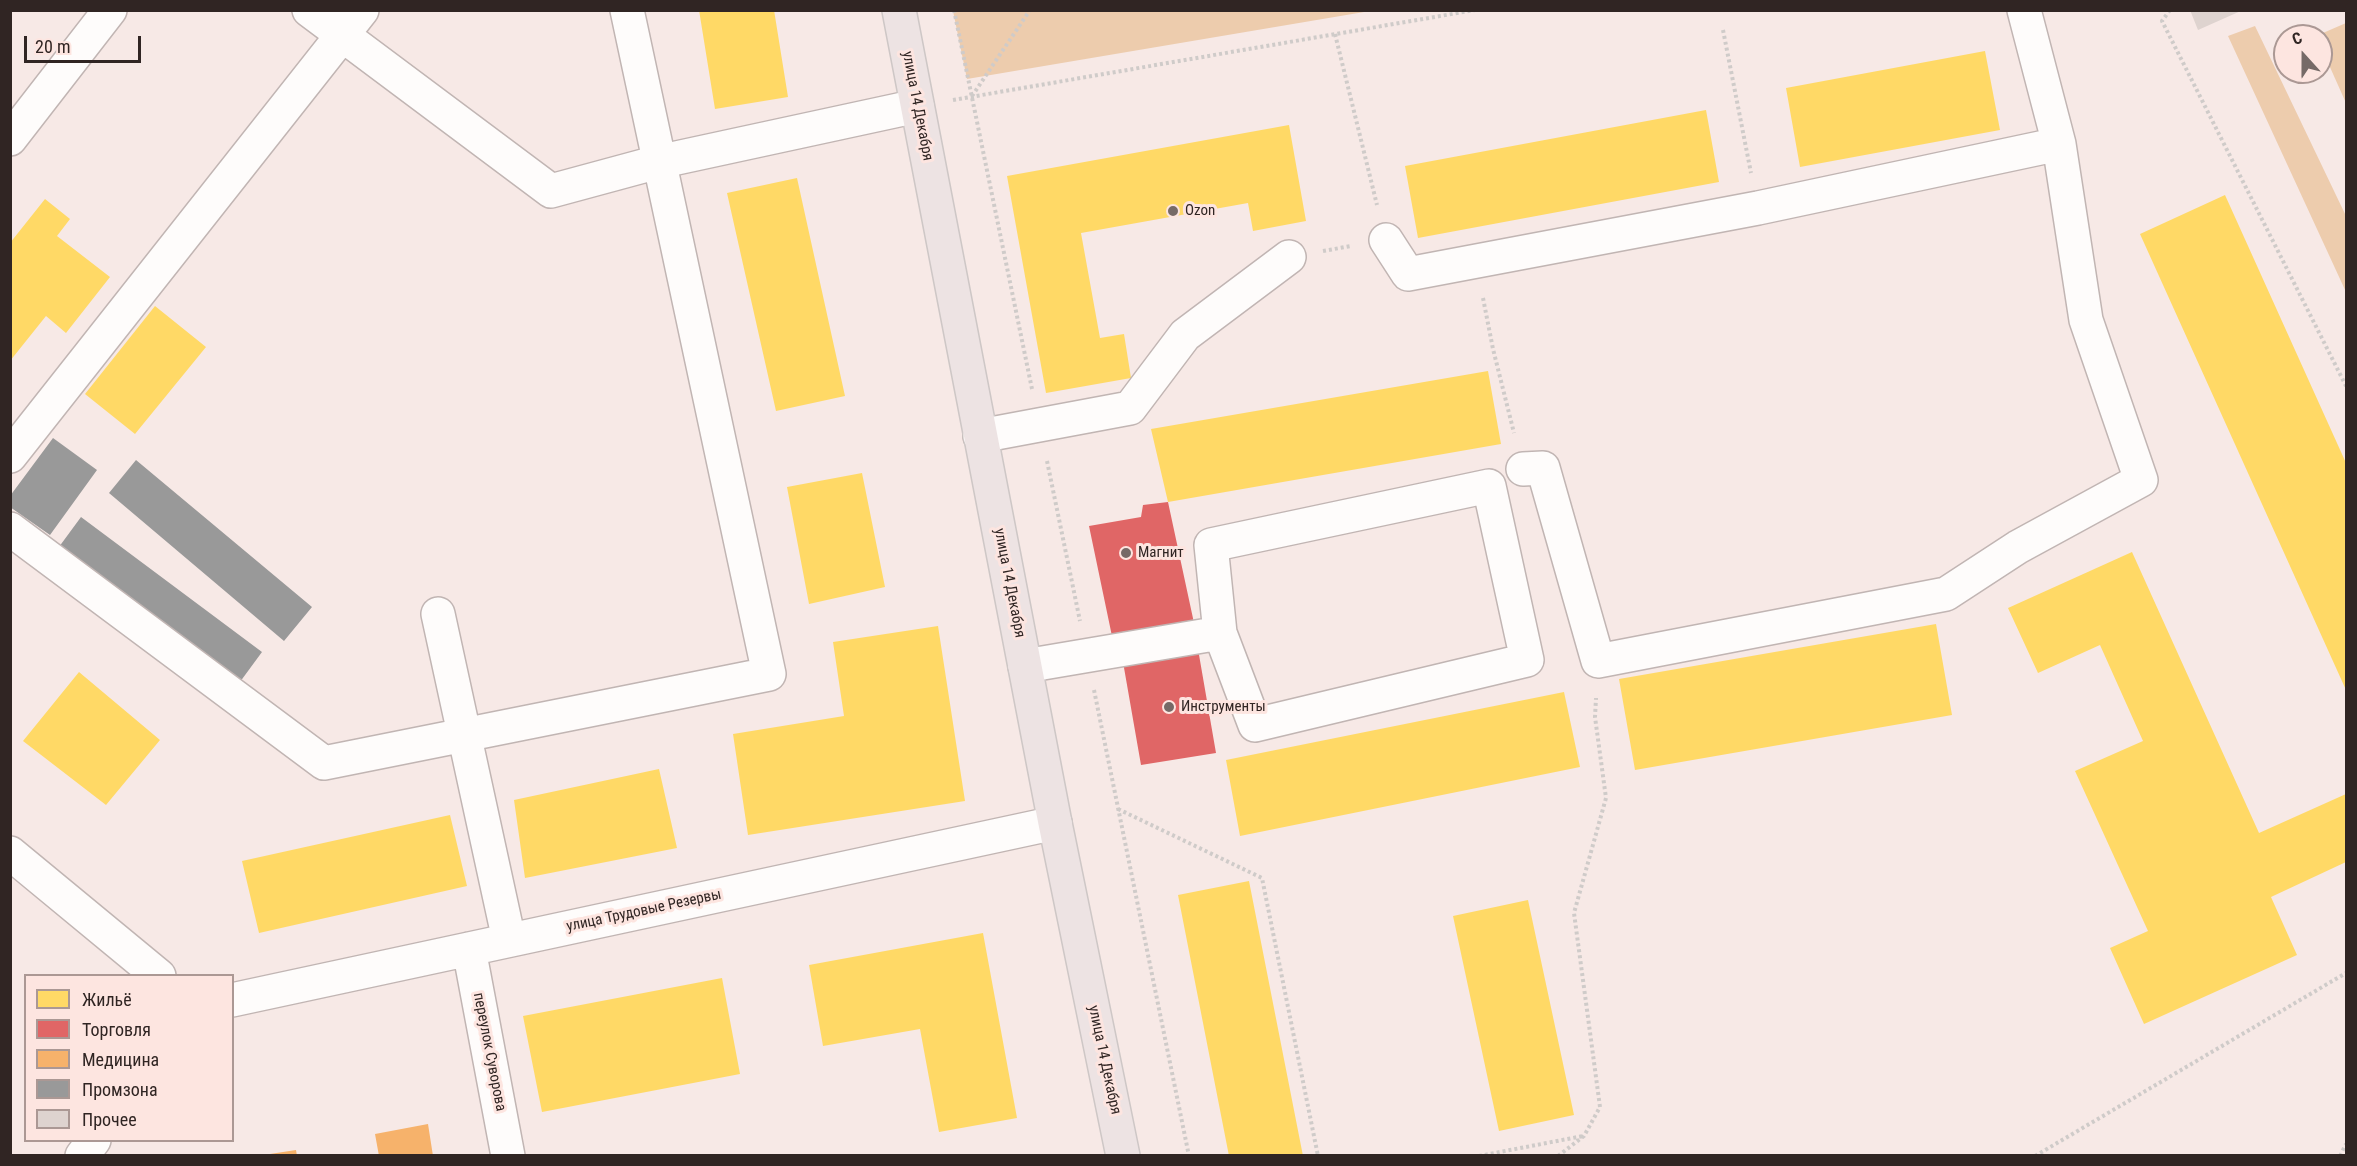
<!DOCTYPE html>
<meta charset="utf-8">
<style>
body{margin:0}
#map{position:relative;width:2357px;height:1166px;overflow:hidden;background:#f7e9e6;font-family:"Roboto Condensed",sans-serif}
canvas{display:block}
.frame{position:absolute;inset:0;border:12px solid #302523;pointer-events:none}
.legend{position:absolute;left:24px;top:974px;width:210px;height:168px;box-sizing:border-box;background:#fde5e0;border:2px solid #ab9894;margin:0;padding:8px 10px;list-style:none;font-size:18px;color:#302523}
.legend li{display:flex;align-items:center;gap:12px;height:30px}
.legend b{width:30px;border:2px solid #ab9894}
.north{position:absolute;left:2273px;top:24px;width:60px;height:60px;box-sizing:border-box;background:#fde5e0;border:2px solid #ab9894;border-radius:50%;rotate:339deg;font-size:16px;font-weight:700;line-height:24px;text-align:center;color:#302523}
.north::after{content:'';display:block;margin:auto;width:21px;height:27px;background:#766a67;clip-path:polygon(50% 0,100% 100%,50% 72%,0 100%)}
.scale{position:absolute;left:24px;top:36px;width:117px;height:27px;box-sizing:border-box;border:3px solid #302523;border-top:0;padding-left:8px;font-size:18px;line-height:21px;white-space:nowrap;color:#302523;-webkit-text-stroke:4px #fde5e0;paint-order:stroke}
</style>
<div id="map">
<canvas width="2357" height="1166"></canvas>
<div class="frame"></div>
<ul class="legend">
<li><b style="height:16px;background:#ffd966"></b>Жильё</li>
<li><b style="height:16px;background:#e06666"></b>Торговля</li>
<li><b style="height:16px;background:#f6b26b"></b>Медицина</li>
<li><b style="height:16px;background:#999"></b>Промзона</li>
<li><b style="height:16px;background:#ded3cf"></b>Прочее</li>
</ul>
<div class="north">С</div>
<div class="scale">20 m</div>
</div>
<script>
const g = document.querySelector('canvas').getContext('2d');
g.lineJoin = 'round';
function fillPath(path, color) {
  g.fillStyle = color;
  g.fill(path, 'evenodd');
}
function strokePath(path, color, width, dash) {
  g.strokeStyle = color;
  g.lineWidth = width;
  g.lineCap = dash ? 'butt' : 'round';
  g.setLineDash(dash || []);
  g.stroke(path);
}
function drawText(font, color, halo, rows, align = 'center') {
  g.font = font + ' "Roboto Condensed",sans-serif';
  g.lineWidth = 6;
  g.setLineDash([]);
  g.textBaseline = 'middle';
  g.strokeStyle = halo;
  g.fillStyle = color;
  for (const [text, x, y, turn = 0] of rows) {
    g.save();
    g.translate(x, y);
    g.rotate((+turn || 0) * Math.PI / 180);
    g.textAlign = isNaN(turn) ? turn : align;
    if (halo) g.strokeText(text, 0, 0);
    g.fillText(text, 0, 0);
    g.restore();
  }
}
fillPath(new Path2D(`
 M 953,11 L 953,10 L 1370,11 L 967,79 Z
 M 2346,23 L 2346,103 L 2321,47 L 2321,36 L 2316,36 Z
 M 2255,26 L 2346,216 L 2346,292 L 2228,36 Z`), '#edccad');
fillPath(new Path2D(`
 M 699,10 L 774,10 L 788,97 L 715,109 Z
 M 1985,51 L 2000,130 L 1800,167 L 1786,88 Z
 M 1706,110 L 1719,182 L 1418,238 L 1405,166 Z
 M 1289,125 L 1306,221 L 1253,231 L 1248,203 L 1081,233 L 1100,338 L 1124,334 L 1131,378 L 1046,393 L 1007,176 Z
 M 797,178 L 845,396 L 776,411 L 727,193 Z
 M 2225,195 L 2346,463 L 2346,690 L 2140,234 Z
 M 45,199 L 70,219 L 57,236 L 110,277 L 66,333 L 46,316 L 10,361 L 10,243 Z
 M 155,306 L 206,347 L 135,434 L 85,394 Z
 M 1488,371 L 1501,444 L 1168,502 L 1151,429 Z
 M 862,473 L 885,587 L 809,604 L 787,487 Z
 M 2132,552 L 2259,833 L 2346,794 L 2346,862 L 2271,897 L 2297,955 L 2144,1024 L 2110,948 L 2148,931 L 2075,771 L 2143,741 L 2100,645 L 2038,673 L 2008,608 Z
 M 1936,624 L 1952,715 L 1635,770 L 1619,679 Z
 M 938,626 L 965,801 L 748,835 L 733,734 L 844,716 L 833,642 Z
 M 79,672 L 160,740 L 106,805 L 23,741 Z
 M 1564,692 L 1580,767 L 1240,836 L 1226,760 Z
 M 659,769 L 677,848 L 525,878 L 514,800 Z
 M 450,815 L 467,886 L 259,933 L 242,861 Z
 M 1249,881 L 1303,1156 L 1229,1156 L 1178,895 Z
 M 1528,900 L 1574,1115 L 1499,1131 L 1453,916 Z
 M 983,933 L 1017,1118 L 939,1132 L 920,1029 L 823,1046 L 809,965 Z
 M 722,978 L 740,1074 L 542,1112 L 523,1016 Z`), '#ffd966');
fillPath(new Path2D(`
 M 1168,502 L 1194,623 L 1113,641 L 1089,526 L 1141,517 L 1143,505 Z
 M 1198,649 L 1216,753 L 1141,765 L 1123,662 Z`), '#e06666');
fillPath(new Path2D(`
 M 428,1124 L 433,1156 L 379,1156 L 375,1134 Z
 M 296,1150 L 297,1156 L 270,1156 L 270,1154 Z`), '#f6b26b');
fillPath(new Path2D(`
 M 53,438 L 97,470 L 50,535 L 10,507 L 10,496 Z
 M 136,460 L 312,607 L 284,641 L 109,493 Z
 M 81,517 L 262,652 L 237,686 L 56,551 Z`), '#999');
fillPath(new Path2D(`
 M 2190,10 L 2243,10 L 2198,30 Z`), '#ded3cf');
const minor = new Path2D(`
 M 309,10 L 551,191 L 658,162 L 917,106
 M 10,139 L 110,10
 M 1386,240 L 1408,274 L 1758,208 L 2059,144 L 2024,10
 M 980,436 L 1130,408 L 1185,335 L 1289,257
 M 10,456 L 362,10
 M 1523,469 L 1543,468 L 1598,661 L 1946,594 L 2018,547 L 2141,480 L 2086,320 L 2059,144
 M 10,529 L 324,763 L 769,674 L 627,10
 M 438,614 L 509,940
 M 1025,666 L 1220,633 L 1211,545 L 1489,486 L 1527,660 L 1255,725 L 1220,633
 M 10,853 L 159,976
 M 469,949 L 508,1156
 M 232,1000 L 1055,823
 M 82,1156 L 94,1140`);
const major = new Path2D(`
 M 899,10 L 1055,823 L 1123,1156`);
strokePath(minor, '#c1b5b3', 36);
strokePath(major, '#cec7c6', 36);
strokePath(new Path2D(`
 M 954,10 L 1032,389
 M 2170,10 L 2162,21 L 2346,386
 M 1723,30 L 1751,173
 M 1335,34 L 1377,205
 M 972,96 L 1030,10
 M 953,100 L 1475,10
 M 1323,251 L 1351,246
 M 1483,298 L 1493,349 L 1514,433
 M 1047,461 L 1080,621
 M 1094,690 L 1189,1156
 M 1118,809 L 1262,878 L 1318,1156
 M 1479,1156 L 1583,1136
 M 1558,1156 L 1584,1136 L 1600,1107 L 1574,913 L 1606,798 L 1595,717 L 1596,698
 M 2035,1156 L 2346,973
 M 2340,1156 L 2346,1144`), '#cfcbc9', 4, [3, 3]);
strokePath(minor, '#fefcfb', 33);
strokePath(major, '#ede3e3', 33);
for (const [x, y, r, color] of [
 [1173,211,6,"#766a67"],
 [1126,553,6,"#766a67"],
 [1169,707,6,"#766a67"]
]) {
  const dot = new Path2D();
  dot.arc(x, y, r, 0, 2 * Math.PI);
  g.fillStyle = color;
  g.fill(dot);
  strokePath(dot, '#fde5e0', 2);
}
drawText('15px', '#302523', '#fde5e0', [
 ["улица 14 Декабря",917,106,79],
 ["улица 14 Декабря",1009,583,79],
 ["улица Трудовые Резервы",644,911,-12],
 ["переулок Суворова",489,1052,79],
 ["улица 14 Декабря",1104,1060,78]
]);
drawText('15px', '#302523', '#fde5e0', [
 ["Ozon",1185,211],
 ["Магнит",1138,553],
 ["Инструменты",1181,707]
], 'left');
</script>
